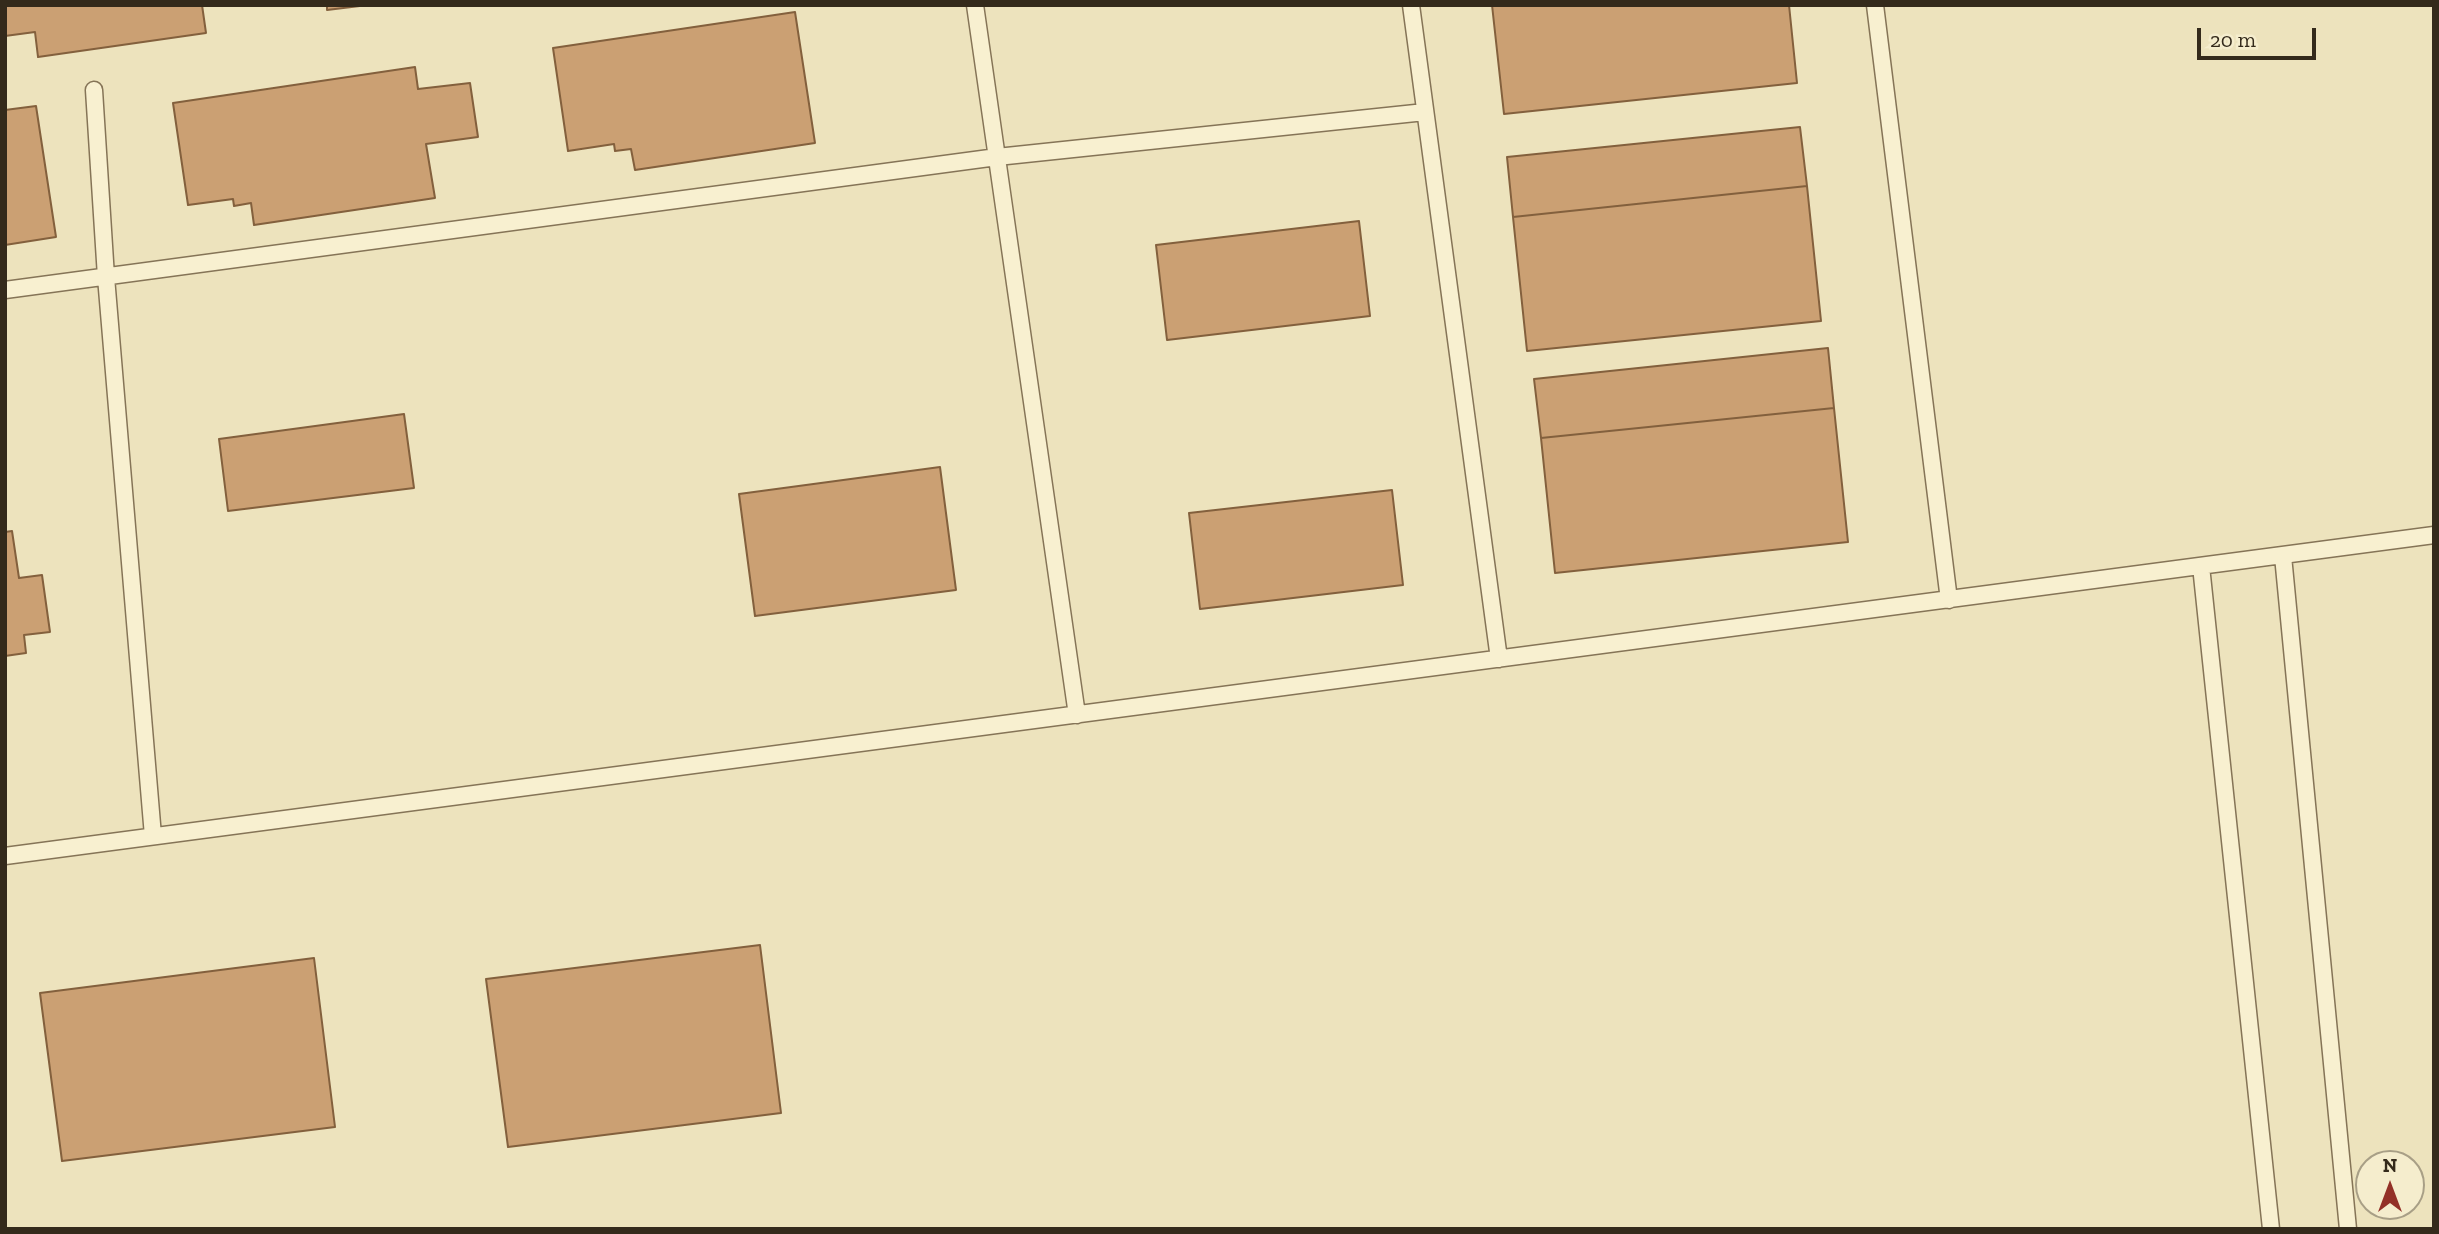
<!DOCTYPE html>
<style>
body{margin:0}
#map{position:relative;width:2439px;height:1234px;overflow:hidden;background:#ede3bd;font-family:"Zilla Slab",serif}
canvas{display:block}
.frame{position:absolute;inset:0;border:7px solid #342a1b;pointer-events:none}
.north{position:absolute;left:2355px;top:1150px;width:70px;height:70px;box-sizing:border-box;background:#f5edcd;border:2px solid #a89f86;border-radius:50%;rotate:0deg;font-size:19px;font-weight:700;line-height:28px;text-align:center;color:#342a1b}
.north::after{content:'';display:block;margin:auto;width:24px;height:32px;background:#933127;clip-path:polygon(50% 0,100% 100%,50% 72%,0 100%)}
.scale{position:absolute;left:2197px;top:28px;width:119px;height:32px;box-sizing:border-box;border:4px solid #342a1b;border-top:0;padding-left:9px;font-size:21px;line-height:24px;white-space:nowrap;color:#342a1b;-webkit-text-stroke:5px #f5edcd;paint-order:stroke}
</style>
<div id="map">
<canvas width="2439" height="1234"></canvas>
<div class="frame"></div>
<div class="north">N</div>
<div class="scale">20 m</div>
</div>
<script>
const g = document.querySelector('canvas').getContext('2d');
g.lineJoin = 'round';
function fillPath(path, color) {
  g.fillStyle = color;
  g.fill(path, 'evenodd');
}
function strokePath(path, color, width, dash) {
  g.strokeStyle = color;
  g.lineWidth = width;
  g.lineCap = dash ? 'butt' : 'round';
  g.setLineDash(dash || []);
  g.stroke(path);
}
const building = new Path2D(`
 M 5,5 L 202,5 L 206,33 L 38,57 L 35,32 L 5,36 Z
 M 327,5 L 368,5 L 327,10 Z
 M 1492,5 L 1789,5 L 1797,83 L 1504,114 Z
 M 795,12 L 815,143 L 635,170 L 631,149 L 615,151 L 614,144 L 568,151 L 553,48 Z
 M 415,67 L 418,89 L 470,83 L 478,137 L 426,144 L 435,198 L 254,225 L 251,203 L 234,206 L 233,199 L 188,205 L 173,103 Z
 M 36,106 L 56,237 L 5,245 L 5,110 Z
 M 1800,127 L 1807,186 L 1513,217 L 1507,157 Z
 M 1807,186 L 1821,321 L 1527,351 L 1513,217 Z
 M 1359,221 L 1370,316 L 1167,340 L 1156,245 Z
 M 1828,348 L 1834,408 L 1541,438 L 1534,379 Z
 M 1834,408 L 1848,542 L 1555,573 L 1541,438 Z
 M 404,414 L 414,488 L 228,511 L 219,439 Z
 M 940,467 L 956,590 L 755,616 L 739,494 Z
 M 1392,490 L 1403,585 L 1200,609 L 1189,513 Z
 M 12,531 L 19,578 L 42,575 L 50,632 L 24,635 L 26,653 L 5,656 L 5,532 Z
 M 760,945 L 781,1113 L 508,1147 L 486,979 Z
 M 314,958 L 335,1127 L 62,1161 L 40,993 Z`);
fillPath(building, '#cba073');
strokePath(building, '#83603d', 2);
const service = new Path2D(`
 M 975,5 L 1077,715
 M 1411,5 L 1499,659
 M 1875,5 L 1949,600
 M 94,90 L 106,277 L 153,836
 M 5,290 L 997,157 L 1425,112
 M 2283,556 L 2348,1229
 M 2201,566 L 2271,1229
 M 5,856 L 2434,535`);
strokePath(service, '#857457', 19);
strokePath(service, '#f8f0d0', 16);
</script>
